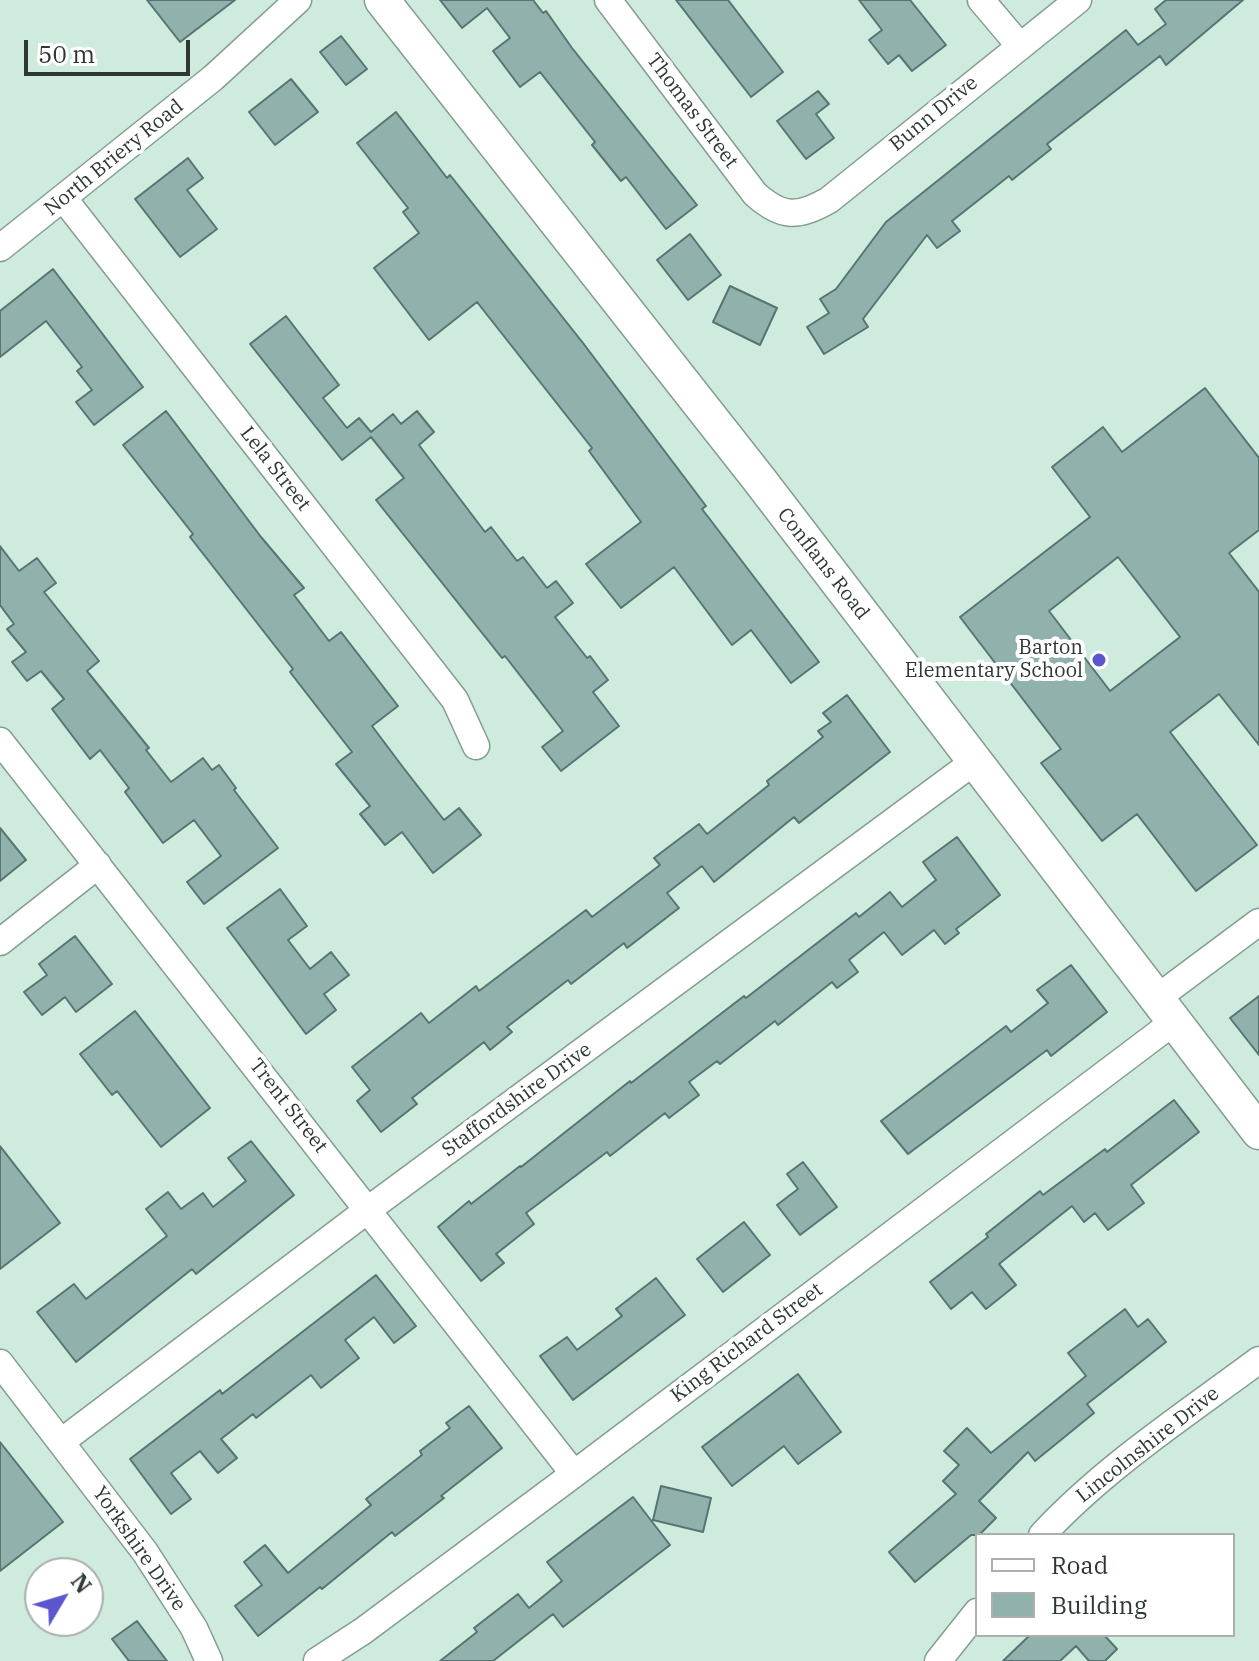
<!DOCTYPE html>
<style>
body{margin:0}
#map{position:relative;width:1259px;height:1661px;overflow:hidden;background:#ceebde;font-family:"IBM Plex Serif",serif}
canvas{display:block}
.legend{position:absolute;left:975px;top:1533px;width:260px;height:104px;box-sizing:border-box;background:#fff;border:2px solid #abafad;margin:0;padding:10px 14px;list-style:none;font-size:24px;color:#2d3833}
.legend li{display:flex;align-items:center;gap:16px;height:40px}
.legend b{width:40px;border:2px solid #abafad}
.north{position:absolute;left:24px;top:1557px;width:80px;height:80px;box-sizing:border-box;background:#fff;border:2px solid #abafad;border-radius:50%;rotate:52deg;font-size:22px;font-weight:700;line-height:32px;text-align:center;color:#2d3833}
.north::after{content:'';display:block;margin:auto;width:28px;height:36px;background:#5b56ce;clip-path:polygon(50% 0,100% 100%,50% 72%,0 100%)}
.scale{position:absolute;left:24px;top:40px;width:166px;height:36px;box-sizing:border-box;border:4px solid #2d3833;border-top:0;padding-left:10px;font-size:24px;line-height:28px;white-space:nowrap;color:#2d3833;-webkit-text-stroke:6px #fff;paint-order:stroke}
</style>
<div id="map">
<canvas width="1259" height="1661"></canvas>
<ul class="legend">
<li><b style="height:10px;background:#fff"></b>Road</li>
<li><b style="height:22px;background:#91b1ad"></b>Building</li>
</ul>
<div class="north">N</div>
<div class="scale">50 m</div>
</div>
<script>
const g = document.querySelector('canvas').getContext('2d');
g.lineJoin = 'round';
function fillPath(path, color) {
  g.fillStyle = color;
  g.fill(path, 'evenodd');
}
function strokePath(path, color, width, dash) {
  g.strokeStyle = color;
  g.lineWidth = width;
  g.lineCap = dash ? 'butt' : 'round';
  g.setLineDash(dash || []);
  g.stroke(path);
}
function drawText(font, color, halo, rows, align = 'center') {
  g.font = font + ' "IBM Plex Serif",serif';
  g.lineWidth = 8;
  g.setLineDash([]);
  g.textBaseline = 'middle';
  g.strokeStyle = halo;
  g.fillStyle = color;
  for (const [text, x, y, turn = 0] of rows) {
    g.save();
    g.translate(x, y);
    g.rotate((+turn || 0) * Math.PI / 180);
    g.textAlign = isNaN(turn) ? turn : align;
    if (halo) g.strokeText(text, 0, 0);
    g.fillText(text, 0, 0);
    g.restore();
  }
}
const building = new Path2D(`
 M 147,0 L 235,0 L 180,42 Z
 M 440,0 L 533,0 L 543,13 L 546,11 L 572,48 L 697,205 L 666,229 L 626,177 L 621,181 L 592,145 L 595,142 L 540,72 L 520,87 L 493,51 L 510,38 L 487,8 L 462,28 Z
 M 676,0 L 728,0 L 783,72 L 751,97 Z
 M 859,0 L 910,0 L 946,45 L 912,71 L 899,55 L 888,64 L 869,40 L 882,30 Z
 M 1166,0 L 1243,0 L 1166,65 L 1160,56 L 1047,144 L 1051,149 L 1012,180 L 1009,176 L 952,221 L 960,231 L 937,248 L 927,235 L 863,319 L 868,327 L 824,354 L 807,327 L 829,313 L 820,299 L 836,289 L 886,222 L 1126,30 L 1138,45 L 1166,24 L 1155,9 Z
 M 341,36 L 367,69 L 346,85 L 320,52 Z
 M 291,79 L 318,112 L 275,145 L 249,112 Z
 M 818,91 L 829,104 L 816,114 L 834,138 L 806,159 L 777,121 Z
 M 396,112 L 447,178 L 450,175 L 583,343 L 706,506 L 702,509 L 819,662 L 791,683 L 751,630 L 732,645 L 674,567 L 621,608 L 586,564 L 641,522 L 589,451 L 592,448 L 477,302 L 429,340 L 374,268 L 419,233 L 403,212 L 408,208 L 357,143 Z
 M 188,158 L 203,178 L 187,190 L 217,229 L 180,257 L 135,199 Z
 M 690,234 L 721,275 L 688,300 L 657,260 Z
 M 53,269 L 143,387 L 94,425 L 76,402 L 92,390 L 77,371 L 82,367 L 46,321 L 0,357 L 0,311 Z
 M 730,286 L 777,308 L 760,345 L 713,322 Z
 M 286,316 L 339,385 L 323,398 L 347,428 L 359,418 L 371,432 L 393,414 L 401,424 L 417,411 L 434,432 L 419,445 L 485,532 L 491,527 L 517,561 L 523,557 L 547,588 L 556,581 L 573,603 L 555,617 L 587,658 L 590,656 L 608,680 L 593,692 L 619,726 L 561,771 L 542,747 L 563,731 L 505,656 L 502,658 L 376,500 L 404,478 L 371,437 L 342,460 L 250,344 Z
 M 1205,388 L 1259,458 L 1259,530 L 1229,553 L 1259,592 L 1259,745 L 1219,694 L 1170,732 L 1257,845 L 1196,891 L 1137,814 L 1102,841 L 1041,763 L 1061,749 L 960,617 L 1090,517 L 1052,467 L 1103,427 L 1122,452 ZM 1118,557 L 1180,637 L 1110,691 L 1049,611 Z
 M 166,411 L 261,537 L 304,588 L 294,595 L 329,641 L 341,632 L 398,706 L 372,726 L 402,766 L 444,820 L 459,808 L 481,835 L 433,873 L 402,832 L 385,845 L 360,814 L 370,806 L 336,764 L 352,752 L 290,672 L 293,669 L 190,537 L 193,534 L 123,445 Z
 M 0,546 L 19,571 L 37,558 L 56,583 L 44,592 L 99,661 L 87,671 L 149,748 L 146,750 L 171,782 L 203,758 L 212,770 L 219,765 L 236,788 L 234,790 L 278,848 L 204,904 L 187,882 L 221,856 L 194,820 L 163,843 L 125,792 L 129,788 L 100,750 L 90,759 L 52,709 L 64,699 L 41,671 L 27,681 L 12,662 L 26,652 L 7,629 L 14,624 L 0,605 Z
 M 847,695 L 890,752 L 799,823 L 794,817 L 714,882 L 702,866 L 667,893 L 679,908 L 627,948 L 624,943 L 571,984 L 568,980 L 507,1027 L 512,1032 L 490,1050 L 484,1042 L 412,1098 L 417,1104 L 381,1132 L 357,1101 L 370,1090 L 352,1067 L 421,1013 L 429,1023 L 476,986 L 479,991 L 586,910 L 592,917 L 660,865 L 654,858 L 699,824 L 707,834 L 769,785 L 767,781 L 823,737 L 818,731 L 831,722 L 823,713 Z
 M 0,828 L 26,860 L 0,881 Z
 M 957,837 L 1000,895 L 956,929 L 959,933 L 945,944 L 934,930 L 902,955 L 884,932 L 849,960 L 858,972 L 837,988 L 832,982 L 778,1025 L 775,1021 L 720,1064 L 717,1061 L 689,1082 L 699,1095 L 669,1118 L 665,1113 L 610,1156 L 607,1152 L 526,1213 L 534,1224 L 496,1254 L 504,1263 L 481,1281 L 438,1227 L 469,1201 L 471,1204 L 520,1166 L 521,1167 L 630,1081 L 631,1083 L 744,996 L 746,998 L 856,913 L 859,917 L 890,892 L 902,907 L 936,880 L 923,862 Z
 M 280,889 L 307,926 L 288,940 L 310,969 L 331,952 L 349,975 L 324,994 L 336,1010 L 306,1034 L 227,928 Z
 M 75,936 L 112,984 L 76,1012 L 65,997 L 42,1015 L 24,992 L 47,975 L 39,964 Z
 M 1071,965 L 1107,1012 L 1051,1056 L 1047,1050 L 908,1154 L 881,1121 L 1006,1026 L 1011,1032 L 1048,1003 L 1037,990 Z
 M 1259,996 L 1259,1055 L 1230,1018 Z
 M 135,1011 L 210,1108 L 161,1147 L 117,1091 L 112,1095 L 80,1054 Z
 M 1174,1100 L 1199,1132 L 1131,1185 L 1144,1203 L 1108,1230 L 1095,1213 L 1084,1222 L 1072,1206 L 999,1264 L 1016,1285 L 986,1309 L 972,1292 L 951,1309 L 930,1282 L 988,1237 L 986,1234 L 1040,1191 L 1043,1195 L 1105,1149 L 1107,1152 Z
 M 251,1141 L 294,1195 L 196,1274 L 192,1269 L 76,1362 L 37,1312 L 74,1284 L 86,1299 L 167,1236 L 146,1209 L 168,1192 L 181,1209 L 203,1193 L 213,1207 L 246,1181 L 228,1158 Z
 M 0,1146 L 60,1223 L 0,1269 Z
 M 803,1162 L 837,1207 L 800,1235 L 777,1205 L 798,1189 L 787,1174 Z
 M 744,1222 L 770,1255 L 723,1292 L 697,1259 Z
 M 376,1275 L 416,1326 L 394,1343 L 374,1317 L 345,1340 L 359,1358 L 321,1388 L 311,1375 L 256,1418 L 253,1414 L 221,1439 L 237,1458 L 218,1473 L 200,1451 L 171,1473 L 191,1499 L 171,1514 L 130,1459 L 220,1390 L 222,1394 Z
 M 656,1278 L 685,1315 L 573,1400 L 540,1356 L 567,1337 L 577,1350 L 622,1316 L 616,1309 Z
 M 1125,1309 L 1138,1327 L 1148,1319 L 1166,1342 L 1087,1404 L 1094,1413 L 1035,1461 L 1028,1452 L 979,1501 L 996,1518 L 979,1535 L 971,1535 L 915,1582 L 889,1552 L 956,1494 L 943,1481 L 959,1465 L 944,1451 L 967,1428 L 991,1453 L 1086,1376 L 1068,1353 Z
 M 798,1374 L 841,1432 L 798,1464 L 784,1446 L 732,1486 L 702,1447 Z
 M 469,1406 L 502,1448 L 441,1496 L 444,1498 L 395,1536 L 392,1532 L 322,1589 L 320,1587 L 258,1636 L 235,1606 L 262,1585 L 244,1562 L 265,1545 L 288,1573 L 371,1505 L 366,1499 L 422,1455 L 420,1451 L 450,1428 L 446,1423 Z
 M 0,1442 L 63,1522 L 0,1571 Z
 M 661,1486 L 711,1498 L 703,1532 L 653,1520 Z
 M 633,1497 L 670,1545 L 563,1627 L 553,1614 L 493,1661 L 440,1661 L 477,1632 L 474,1628 L 518,1594 L 529,1608 L 562,1581 L 547,1562 Z
 M 137,1621 L 167,1661 L 129,1661 L 112,1639 Z
 M 1030,1635 L 1104,1635 L 1117,1649 L 1105,1661 L 1089,1661 L 1076,1646 L 1060,1661 L 1003,1661 Z`);
fillPath(building, '#91b1ad');
strokePath(building, '#577572', 2);
const minor = new Path2D(`
 M 608,0 L 755,194 C 782,218 798,218 829,200 L 1078,0
 M 981,0 L 1019,45
 M 64,199 L 455,700 L 476,746
 M 0,248 L 213,78 L 298,0
 M 0,741 L 574,1474
 M 0,942 L 98,865
 M 1157,998 L 1259,922
 M 0,1363 L 145,1552 L 194,1628 L 209,1661
 M 61,1442 L 369,1209 L 975,761
 M 1042,1535 C 1105,1467 1185,1415 1259,1360
 M 317,1661 L 363,1631 L 574,1474 L 1175,1021
 M 938,1661 L 977,1612`);
const major = new Path2D(`
 M 382,0 L 758,478 L 1259,1132`);
strokePath(minor, '#839e91', 29);
strokePath(major, '#839e91', 37);
strokePath(minor, '#fff', 26);
strokePath(major, '#fff', 34);
for (const [x, y, r, color] of [
 [1099,660,8,"#5b56ce"]
]) {
  const dot = new Path2D();
  dot.arc(x, y, r, 0, 2 * Math.PI);
  g.fillStyle = color;
  g.fill(dot);
  strokePath(dot, '#fff', 3);
}
drawText('20px', '#2d3833', '#fff', [
 ["Thomas Street",692,111,53],
 ["Bunn Drive",934,114,-39],
 ["North Briery Road",114,158,-39],
 ["Lela Street",275,469,52],
 ["Conflans Road",823,564,52],
 ["Staffordshire Drive",517,1100,-36],
 ["Trent Street",288,1106,52],
 ["King Richard Street",747,1343,-37],
 ["Lincolnshire Drive",1148,1445,-38],
 ["Yorkshire Drive",139,1549,55]
]);
drawText('20px', '#2d3833', '#fff', [
 ["Barton",1083,648],
 ["Elementary School",1083,671]
], 'right');
</script>
